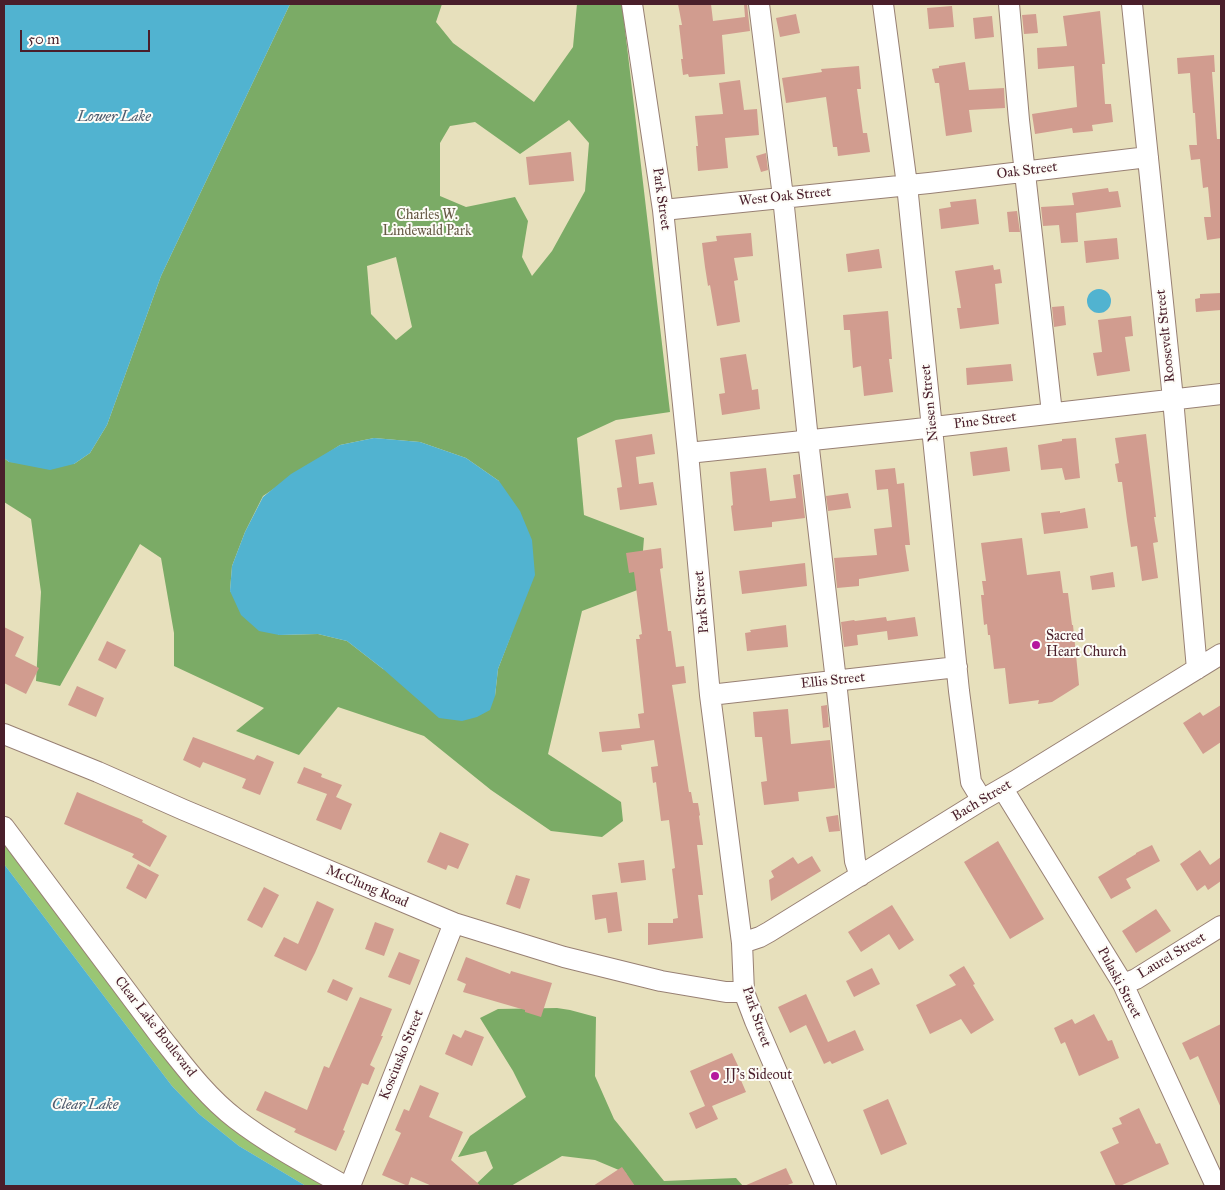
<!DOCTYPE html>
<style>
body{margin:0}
#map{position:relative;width:1225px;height:1190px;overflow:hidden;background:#e7e0bc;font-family:"IM FELL Great Primer",serif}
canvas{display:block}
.frame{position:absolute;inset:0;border:5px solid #4a1f2b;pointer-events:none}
.scale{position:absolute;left:20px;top:30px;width:130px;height:22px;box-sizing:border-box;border:2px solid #4a1f2b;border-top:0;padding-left:6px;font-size:15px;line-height:18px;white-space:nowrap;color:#4a1f2b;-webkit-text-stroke:4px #fdfcf7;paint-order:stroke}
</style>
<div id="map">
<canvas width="1225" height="1190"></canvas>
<div class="frame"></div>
<div class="scale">50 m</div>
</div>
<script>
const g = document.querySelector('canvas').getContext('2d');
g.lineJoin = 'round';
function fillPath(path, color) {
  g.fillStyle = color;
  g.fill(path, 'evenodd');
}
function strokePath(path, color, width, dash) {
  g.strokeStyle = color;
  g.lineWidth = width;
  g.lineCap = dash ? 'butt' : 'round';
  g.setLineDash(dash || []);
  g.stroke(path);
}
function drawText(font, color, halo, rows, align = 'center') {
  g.font = font + ' "IM FELL Great Primer",serif';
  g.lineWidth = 4;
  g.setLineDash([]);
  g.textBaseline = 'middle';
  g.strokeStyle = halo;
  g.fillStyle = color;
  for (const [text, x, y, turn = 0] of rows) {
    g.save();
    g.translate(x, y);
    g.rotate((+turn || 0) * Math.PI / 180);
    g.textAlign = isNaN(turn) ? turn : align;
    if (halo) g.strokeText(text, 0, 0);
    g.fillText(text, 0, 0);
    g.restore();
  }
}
fillPath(new Path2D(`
 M 4,836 L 165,1051 L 334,1186 L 306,1186 L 239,1146 L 199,1114 L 172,1086 L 4,864 Z`), '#9ac674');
fillPath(new Path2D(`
 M 290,4 L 442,4 L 436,22 L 453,43 L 534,102 L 573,47 L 577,4 L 622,4 L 670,412 L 616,420 L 577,438 L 584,515 L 644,538 L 640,589 L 582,611 L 548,754 L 621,802 L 623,821 L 602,837 L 551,831 L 491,790 L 424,736 L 338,707 L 299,755 L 236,731 L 264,708 L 174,666 L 174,633 L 161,558 L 140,544 L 60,686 L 36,681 L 41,592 L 31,519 L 4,502 L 4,458 L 9,462 L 74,464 L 90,453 L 107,425 L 161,276 ZM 569,120 L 589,143 L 585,191 L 552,251 L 532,276 L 522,257 L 528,221 L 515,197 L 466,207 L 440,196 L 440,143 L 450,126 L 475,122 L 520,154 ZM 396,257 L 412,327 L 396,340 L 371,314 L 367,266 ZM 374,438 L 420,442 L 466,458 L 499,481 L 511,635 L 498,669 L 495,696 L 383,669 L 347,641 L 318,634 L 279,635 L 230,591 L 232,566 L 245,532 L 263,496 L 340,445 Z
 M 557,1008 L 570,1010 L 596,1017 L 595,1076 L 614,1119 L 664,1181 L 736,1178 L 743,1186 L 630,1186 L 626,1173 L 595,1160 L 562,1156 L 511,1186 L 474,1186 L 493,1168 L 486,1151 L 458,1157 L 470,1136 L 526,1097 L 513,1071 L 480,1018 L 498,1009 Z`), '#7bab66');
fillPath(new Path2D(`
 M 4,4 L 290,4 L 161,276 L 107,425 L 90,453 L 74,464 L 50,470 L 9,462 L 4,458 Z
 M1087 301a12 12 0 1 1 24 0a12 12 0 1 1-24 0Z
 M 374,438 L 420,442 L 466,458 L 499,481 L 520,511 L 532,540 L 535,575 L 498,669 L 495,696 L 490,710 L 477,717 L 462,721 L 439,718 L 383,669 L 347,641 L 318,634 L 279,635 L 259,631 L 241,615 L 230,591 L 232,566 L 245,532 L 263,497 L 291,474 L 340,445 Z
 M 4,864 L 172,1086 L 199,1114 L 239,1146 L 306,1186 L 4,1186 Z`), '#51b3d0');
fillPath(new Path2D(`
 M 678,4 L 711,4 L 713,21 L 745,17 L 744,4 L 747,4 L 750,31 L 722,35 L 725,74 L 689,77 L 688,74 L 683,75 L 681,59 L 683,59 L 679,25 L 682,25 Z
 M 952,6 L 954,27 L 929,29 L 927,8 Z
 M 1100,11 L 1105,64 L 1102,64 L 1105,104 L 1111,104 L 1113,122 L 1092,125 L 1093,131 L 1073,133 L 1072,128 L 1035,134 L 1032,114 L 1077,107 L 1074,66 L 1038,69 L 1037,48 L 1067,46 L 1063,16 Z
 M 796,14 L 800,33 L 780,37 L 776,18 Z
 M 1036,14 L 1038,33 L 1024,34 L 1022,15 Z
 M 992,16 L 994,37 L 975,39 L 973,18 Z
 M 1214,55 L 1215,72 L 1212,72 L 1217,139 L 1220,139 L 1221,159 L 1221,238 L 1207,240 L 1204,217 L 1211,217 L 1208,187 L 1203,188 L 1200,159 L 1191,160 L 1189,145 L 1197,145 L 1195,113 L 1193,113 L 1190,73 L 1178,74 L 1177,58 Z
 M 965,62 L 969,90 L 1004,88 L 1005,108 L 969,110 L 972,132 L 946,136 L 939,83 L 935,83 L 932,69 L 939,68 L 939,66 Z
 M 859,66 L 861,89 L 857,89 L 863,133 L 867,133 L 870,152 L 838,156 L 837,147 L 833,147 L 826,97 L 786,103 L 782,78 L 822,72 L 821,69 Z
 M 740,80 L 744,110 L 757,109 L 759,135 L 725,138 L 728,168 L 698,171 L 696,146 L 698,146 L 695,116 L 723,114 L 719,83 Z
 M 571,152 L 574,181 L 529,185 L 526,157 Z
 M 766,153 L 768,170 L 761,172 L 756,156 Z
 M 1108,188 L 1109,192 L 1118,191 L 1121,207 L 1076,213 L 1078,242 L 1061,243 L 1059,225 L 1043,226 L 1041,207 L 1074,205 L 1072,193 Z
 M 976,199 L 979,224 L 941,229 L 939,209 L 951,207 L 950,202 Z
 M 1017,211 L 1020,232 L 1009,232 L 1007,212 Z
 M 751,233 L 753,256 L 734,258 L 738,280 L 734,281 L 740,322 L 717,326 L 710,285 L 708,286 L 705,267 L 702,243 L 717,241 L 716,236 Z
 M 1117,238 L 1119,259 L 1086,263 L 1084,241 Z
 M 879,249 L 882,268 L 848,272 L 846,254 Z
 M 993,265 L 994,270 L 1000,269 L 1002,283 L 995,284 L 999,324 L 960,329 L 957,308 L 961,308 L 955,271 Z
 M 1221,293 L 1221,310 L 1196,312 L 1195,299 L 1200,298 L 1200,294 Z
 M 1064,306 L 1066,325 L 1054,327 L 1052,307 Z
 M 888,311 L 892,359 L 889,359 L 893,392 L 864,396 L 861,366 L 853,368 L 850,330 L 844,330 L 843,315 Z
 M 1131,316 L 1133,336 L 1125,337 L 1130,371 L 1097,376 L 1093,353 L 1102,352 L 1098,320 Z
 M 746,354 L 752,390 L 758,389 L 760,409 L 722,415 L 719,394 L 725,393 L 720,358 Z
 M 1011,364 L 1013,381 L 967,385 L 966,368 Z
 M 652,434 L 655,454 L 636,457 L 639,484 L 653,482 L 657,505 L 620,510 L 617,488 L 622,487 L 615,440 Z
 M 1146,434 L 1156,517 L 1154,517 L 1158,542 L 1153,543 L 1158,578 L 1142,581 L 1137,546 L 1131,547 L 1127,520 L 1122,482 L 1118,482 L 1115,464 L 1119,463 L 1115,438 Z
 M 1076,438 L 1080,478 L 1065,480 L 1062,468 L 1041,470 L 1038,445 L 1062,441 L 1062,439 Z
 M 1007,447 L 1010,471 L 973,476 L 970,452 Z
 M 766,468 L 770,501 L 796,498 L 793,475 L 800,474 L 805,518 L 772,522 L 772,527 L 734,531 L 731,506 L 733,505 L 730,472 Z
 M 895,468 L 897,484 L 904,483 L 910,545 L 905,545 L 909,571 L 859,579 L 859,586 L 837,588 L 834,558 L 877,555 L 874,529 L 892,527 L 888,489 L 877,490 L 875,470 Z
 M 848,493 L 851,508 L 828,511 L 826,496 Z
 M 1085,508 L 1088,528 L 1044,534 L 1041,513 L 1060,511 L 1060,513 Z
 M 1022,538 L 1027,575 L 1060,571 L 1063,593 L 1068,593 L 1072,625 L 1073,625 L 1079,685 L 1052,702 L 1038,704 L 1039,700 L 1009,704 L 1005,668 L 994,669 L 990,635 L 988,635 L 987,624 L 984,625 L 981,595 L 984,595 L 982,581 L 986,581 L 981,543 Z
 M 661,548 L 663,568 L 660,569 L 668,631 L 671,631 L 676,667 L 684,666 L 686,683 L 672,685 L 689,792 L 691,792 L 693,803 L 698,803 L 700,815 L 699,816 L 703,845 L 697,845 L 703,895 L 698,895 L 703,938 L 648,945 L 648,923 L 673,923 L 673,919 L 678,918 L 672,869 L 675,868 L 669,820 L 661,821 L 656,782 L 653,783 L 651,767 L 658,766 L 654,740 L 621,745 L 622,750 L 602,752 L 599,732 L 640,728 L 638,714 L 644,713 L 636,639 L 640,639 L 639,635 L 642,634 L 634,572 L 629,573 L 626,553 Z
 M 805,563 L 807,586 L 742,594 L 739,571 Z
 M 1113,572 L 1115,587 L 1092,590 L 1090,576 Z
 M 886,617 L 887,621 L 915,617 L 918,636 L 888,640 L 887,631 L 857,635 L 858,645 L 844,647 L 841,622 L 854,620 L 855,621 Z
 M 786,625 L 788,647 L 747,651 L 745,633 L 751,632 L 750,630 Z
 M 4,627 L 24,637 L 15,656 L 39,668 L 26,694 L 4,683 Z
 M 107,641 L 126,650 L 116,669 L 98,660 Z
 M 77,686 L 104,698 L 96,717 L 68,705 Z
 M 827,705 L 829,727 L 823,728 L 821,706 Z
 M 1221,705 L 1221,742 L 1203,754 L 1183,723 L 1200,712 L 1203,716 Z
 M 788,709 L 791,744 L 830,740 L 835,788 L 798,792 L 799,801 L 764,805 L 761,782 L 767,781 L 762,737 L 755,737 L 753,712 Z
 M 193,737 L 254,760 L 257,755 L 274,762 L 260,795 L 242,788 L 246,779 L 203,762 L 200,768 L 183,760 Z
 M 304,767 L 322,774 L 321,777 L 342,785 L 336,797 L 352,804 L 341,830 L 316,820 L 327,794 L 297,783 Z
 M 77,792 L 143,820 L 142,822 L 167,836 L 150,867 L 132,857 L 134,854 L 64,824 Z
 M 838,815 L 840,831 L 829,832 L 826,817 Z
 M 440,832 L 469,844 L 458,869 L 448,865 L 446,870 L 427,862 Z
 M 998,841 L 1044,919 L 1010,939 L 964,862 Z
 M 1152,845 L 1160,861 L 1126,879 L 1131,888 L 1111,899 L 1098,877 L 1136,854 L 1136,853 Z
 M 1200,850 L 1210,865 L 1221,857 L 1221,881 L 1208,890 L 1205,885 L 1197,891 L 1180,864 Z
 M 812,856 L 821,871 L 771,901 L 769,880 L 774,877 L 771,871 L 793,857 L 798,864 Z
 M 644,860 L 646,880 L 621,883 L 618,863 Z
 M 138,864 L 159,875 L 146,899 L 126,888 Z
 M 516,875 L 530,879 L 520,909 L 506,904 Z
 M 264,887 L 279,895 L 262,928 L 247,920 Z
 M 617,892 L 622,931 L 608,933 L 606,918 L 595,920 L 592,895 Z
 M 317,901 L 334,909 L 315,953 L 306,971 L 274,956 L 284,937 L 298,944 Z
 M 892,905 L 914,940 L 899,950 L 889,934 L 861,952 L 848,932 Z
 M 1156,909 L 1171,931 L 1136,953 L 1122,931 Z
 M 375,922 L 394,929 L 384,956 L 365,949 Z
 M 399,952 L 420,960 L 410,985 L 388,977 Z
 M 466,957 L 510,974 L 511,971 L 552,983 L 541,1017 L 525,1012 L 525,1010 L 463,992 L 466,984 L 457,980 Z
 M 964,966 L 975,984 L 973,985 L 994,1020 L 971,1034 L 961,1019 L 930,1034 L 916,1005 L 956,985 L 949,975 Z
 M 872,968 L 880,984 L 854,997 L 846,981 Z
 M 333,979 L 353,988 L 347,1001 L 327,992 Z
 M 806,994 L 828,1042 L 855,1030 L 864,1050 L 832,1064 L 830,1061 L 824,1064 L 806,1025 L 790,1033 L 778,1007 Z
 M 360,997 L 392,1009 L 381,1036 L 383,1036 L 370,1065 L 375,1068 L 368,1085 L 362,1083 L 343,1130 L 345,1131 L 336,1151 L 294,1132 L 296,1129 L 256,1110 L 265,1091 L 307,1110 L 324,1066 L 329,1068 Z
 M 1094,1014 L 1108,1041 L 1112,1040 L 1119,1058 L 1079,1076 L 1065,1042 L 1061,1044 L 1054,1028 L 1072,1019 L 1075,1024 Z
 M 1221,1024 L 1221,1108 L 1198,1056 L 1190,1060 L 1182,1043 Z
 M 465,1030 L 484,1037 L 472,1066 L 445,1054 L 453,1034 L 461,1038 Z
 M 732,1053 L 740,1070 L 737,1071 L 746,1092 L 712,1106 L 718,1119 L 696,1129 L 689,1113 L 705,1106 L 690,1071 Z
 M 420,1085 L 439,1093 L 429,1117 L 463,1132 L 451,1160 L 481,1186 L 432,1186 L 411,1177 L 408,1186 L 382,1175 L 401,1133 L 395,1130 L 404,1109 L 409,1111 Z
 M 888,1099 L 907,1144 L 881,1155 L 863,1110 Z
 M 1139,1108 L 1156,1144 L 1160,1143 L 1169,1164 L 1120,1186 L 1116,1186 L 1100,1152 L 1119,1143 L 1112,1128 L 1122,1124 L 1119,1118 Z
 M 622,1167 L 635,1186 L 593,1186 Z
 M 786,1168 L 793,1183 L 785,1186 L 744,1186 Z`), '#d19c8f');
const minor = new Path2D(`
 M 632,4 L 663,210 L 688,453 L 710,695 L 742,943 L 744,992 L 755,1021 L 826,1186
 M 759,4 L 783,197 L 808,440 L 836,681 L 855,861 L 860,876
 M 883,4 L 907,185 L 959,691 L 971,782 L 982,800
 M 1009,4 L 1019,120 L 1052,413
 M 1132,4 L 1173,399 L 1197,669
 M 663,210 L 929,183 L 1148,157
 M 688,453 L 908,430 L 1221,394
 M 710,695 L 957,667
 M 4,734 L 98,772 L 184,810 L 454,923 L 564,957 L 661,981 L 726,992 L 744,992
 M 1003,789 L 1123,984 L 1216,1186
 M 4,827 L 161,1037 C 184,1066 207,1097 236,1119 C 270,1145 308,1165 345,1186
 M 742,943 L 760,937 L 769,932 L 982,800 L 1015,781 L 1221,654
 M 1123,984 L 1136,979 L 1221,926
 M 350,1186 L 454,923`);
strokePath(minor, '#988074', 22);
strokePath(minor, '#fff', 20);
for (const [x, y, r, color] of [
 [1036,645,5,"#b5179e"],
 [715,1076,5,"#b5179e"]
]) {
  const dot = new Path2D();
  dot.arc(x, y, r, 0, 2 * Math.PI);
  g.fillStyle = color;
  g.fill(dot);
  strokePath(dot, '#fdfcf7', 2);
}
drawText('14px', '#4a1f2b', '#fdfcf7', [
 ["Oak Street",1027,171,-7],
 ["West Oak Street",785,197,-6],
 ["Park Street",661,199,82],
 ["Roosevelt Street",1166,336,-96],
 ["Niesen Street",930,403,-96],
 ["Pine Street",985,421,-7],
 ["Park Street",702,602,-95],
 ["Ellis Street",833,681,-6],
 ["Bach Street",982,801,-31],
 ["McClung Road",367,887,23],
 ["Laurel Street",1172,956,-31],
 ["Pulaski Street",1119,983,62],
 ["Park Street",756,1017,71],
 ["Clear Lake Boulevard",155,1027,52],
 ["Kosciusko Street",402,1055,-68]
]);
drawText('14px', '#665945', '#fdfcf7', [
 ["Charles W.",427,216],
 ["Lindewald Park",427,232]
]);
drawText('14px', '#4a1f2b', '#fdfcf7', [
 ["Sacred",1046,637],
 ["Heart Church",1046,653],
 ["JJ's Sideout",725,1076]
], 'left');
drawText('italic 15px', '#4d5a6d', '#fdfcf7', [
 ["Lower Lake",114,117],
 ["Clear Lake",85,1105]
]);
</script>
